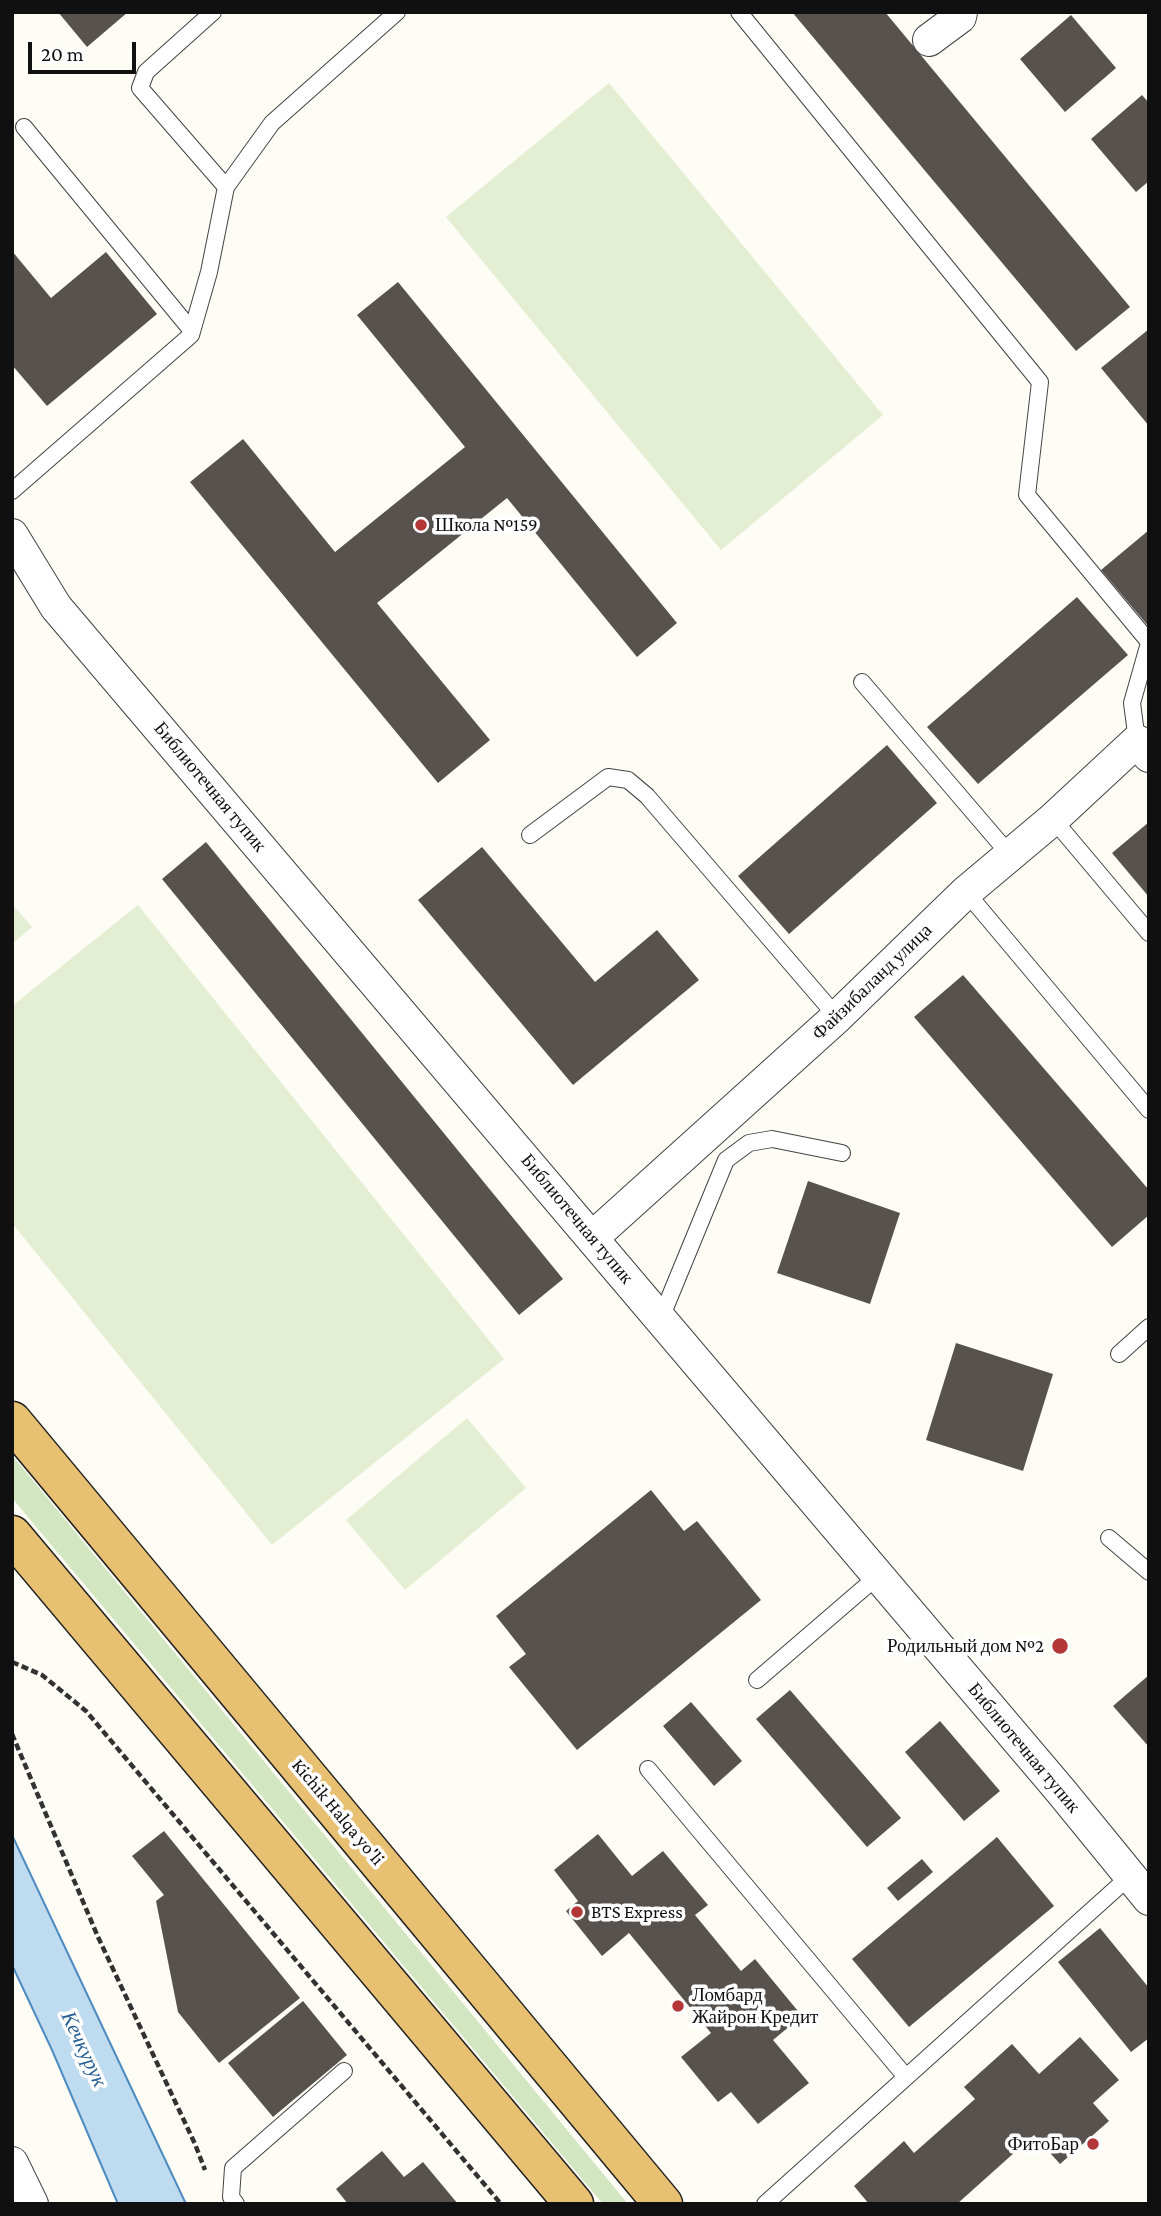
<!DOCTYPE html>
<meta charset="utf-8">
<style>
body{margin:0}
#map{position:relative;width:1161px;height:2216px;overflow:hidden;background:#fefdf5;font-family:"Crimson Pro",serif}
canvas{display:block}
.frame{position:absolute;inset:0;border:14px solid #101010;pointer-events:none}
.scale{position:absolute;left:28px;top:42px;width:108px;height:32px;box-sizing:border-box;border:4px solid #101010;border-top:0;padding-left:9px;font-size:21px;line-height:24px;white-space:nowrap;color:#101010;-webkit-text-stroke:5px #fff;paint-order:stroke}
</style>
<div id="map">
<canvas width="1161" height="2216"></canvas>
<div class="frame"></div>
<div class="scale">20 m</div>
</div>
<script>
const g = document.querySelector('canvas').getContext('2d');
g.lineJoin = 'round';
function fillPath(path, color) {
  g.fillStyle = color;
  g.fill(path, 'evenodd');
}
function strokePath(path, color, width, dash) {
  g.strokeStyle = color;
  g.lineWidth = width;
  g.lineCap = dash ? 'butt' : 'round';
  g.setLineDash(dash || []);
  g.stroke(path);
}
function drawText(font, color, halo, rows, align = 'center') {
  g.font = font + ' "Crimson Pro",serif';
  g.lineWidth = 7;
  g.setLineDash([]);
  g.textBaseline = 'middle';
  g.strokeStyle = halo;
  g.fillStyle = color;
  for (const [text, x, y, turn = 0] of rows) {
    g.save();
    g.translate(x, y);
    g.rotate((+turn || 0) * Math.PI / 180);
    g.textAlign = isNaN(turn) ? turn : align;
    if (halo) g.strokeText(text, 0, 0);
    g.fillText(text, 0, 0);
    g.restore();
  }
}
fillPath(new Path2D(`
 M 12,1455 L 628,2204 L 603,2204 L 12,1498 Z`), '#d2e6c1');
fillPath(new Path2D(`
 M 609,83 L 883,415 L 721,550 L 446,217 Z
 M 12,904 L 32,927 L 12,944 Z
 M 138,905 L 504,1359 L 272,1545 L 12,1223 L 12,1006 Z
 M 467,1418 L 526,1488 L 405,1590 L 346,1520 Z`), '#e3eed2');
const water = new Path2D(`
 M 12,1835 L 186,2204 L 118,2204 L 52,2050 L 12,1965 Z`);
fillPath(water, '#bedbf0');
strokePath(water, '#4d8bc0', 2);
fillPath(new Path2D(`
 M 58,12 L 128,12 L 87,47 Z
 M 792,12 L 885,12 L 1130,307 L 1076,351 Z
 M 1071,15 L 1116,68 L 1065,112 L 1020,59 Z
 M 1142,95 L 1149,103 L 1149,181 L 1136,192 L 1091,139 Z
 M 12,251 L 51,298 L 106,252 L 157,314 L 47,406 L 12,365 Z
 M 398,282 L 677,623 L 637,657 L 507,498 L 377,603 L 490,740 L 438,783 L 190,482 L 243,439 L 335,552 L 465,447 L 357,315 Z
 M 1149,329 L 1149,426 L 1101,368 Z
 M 1149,530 L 1149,627 L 1101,570 Z
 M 1077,597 L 1128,655 L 978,784 L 927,727 Z
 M 887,745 L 937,803 L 789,934 L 738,876 Z
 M 1149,822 L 1149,897 L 1112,853 Z
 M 206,842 L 563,1279 L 519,1315 L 162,879 Z
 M 482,847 L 595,982 L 657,930 L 699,980 L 573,1085 L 418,900 Z
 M 963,975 L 1149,1190 L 1149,1215 L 1112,1247 L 914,1017 Z
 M 808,1181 L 900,1213 L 870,1304 L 777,1273 Z
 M 956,1343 L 1053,1374 L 1023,1471 L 926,1440 Z
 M 651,1490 L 684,1531 L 697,1521 L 761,1600 L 577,1750 L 509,1667 L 526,1654 L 496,1616 Z
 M 1149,1675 L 1149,1747 L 1113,1706 Z
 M 790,1690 L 901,1818 L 867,1847 L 756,1719 Z
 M 691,1702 L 742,1761 L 714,1786 L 663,1726 Z
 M 940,1721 L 1000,1791 L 964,1821 L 905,1752 Z
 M 164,1831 L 300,1998 L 219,2063 L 178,2012 L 156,1901 L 164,1895 L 132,1856 Z
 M 598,1834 L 632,1876 L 663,1851 L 708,1905 L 695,1915 L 741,1971 L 755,1959 L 802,2016 L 773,2040 L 809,2083 L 758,2124 L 731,2092 L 718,2102 L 681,2057 L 711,2033 L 629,1933 L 602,1956 L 566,1911 L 578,1901 L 554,1870 Z
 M 997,1837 L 1054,1906 L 909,2027 L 852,1959 Z
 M 922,1859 L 933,1872 L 898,1901 L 887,1888 Z
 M 1100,1928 L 1149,1988 L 1149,2038 L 1131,2052 L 1058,1962 Z
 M 303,2001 L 347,2055 L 273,2117 L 228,2063 Z
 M 1080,2037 L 1119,2080 L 1093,2103 L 1109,2121 L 1060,2164 L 1034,2135 L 957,2204 L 869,2204 L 854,2186 L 904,2141 L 914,2153 L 975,2099 L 964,2087 L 1012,2044 L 1039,2074 Z
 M 382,2151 L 404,2177 L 423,2162 L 458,2204 L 348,2204 L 336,2189 Z`), '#58524e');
const service = new Path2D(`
 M 213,12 L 146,72 L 140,88 L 226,187
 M 739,12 L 1040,382 L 1027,495 L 1149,642
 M 24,127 L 192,331
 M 12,491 L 191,335 L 209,272 L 226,187 L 272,123 L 397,12
 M 862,682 L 1010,855
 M 1137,741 L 1132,703 L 1149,643
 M 1053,819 L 1149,933
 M 530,835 L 608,777 L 628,780 L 647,796 L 837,1017
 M 966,892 L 1149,1110
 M 661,1318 L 726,1160 L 749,1143 L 772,1139 L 842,1153
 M 1119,1354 L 1149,1327
 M 1109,1538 L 1149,1572
 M 757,1680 L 879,1575
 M 648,1769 L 906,2077
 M 236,2204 L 231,2197 L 233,2168 L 344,2071
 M 765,2204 L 1130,1876`);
const minor = new Path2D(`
 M 929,40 L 960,17 L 961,12
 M 12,535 L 56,607 L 1060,1790 L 1149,1899
 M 593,1237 L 837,1017 L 966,892 L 1053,819 L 1137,741 L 1149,756
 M 12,2163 L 32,2204`);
const trunk = new Path2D(`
 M 12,1421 L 663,2204
 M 12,1535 L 574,2204`);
strokePath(service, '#434343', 18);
strokePath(minor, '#434343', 34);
strokePath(trunk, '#212121', 41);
strokePath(new Path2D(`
 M 12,1662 L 42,1675 L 86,1711 L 501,2204
 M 12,1734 L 98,1937 L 195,2144 L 205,2170`), '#323232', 4.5, [7, 3.5]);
strokePath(service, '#fff', 16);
strokePath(minor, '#fff', 32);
strokePath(trunk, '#e8c072', 38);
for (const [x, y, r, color] of [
 [421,525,7,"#b33736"],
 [1060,1646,9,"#b33736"],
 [577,1912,7,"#b33736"],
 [678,2006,7,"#b33736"],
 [1093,2144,7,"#b33736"]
]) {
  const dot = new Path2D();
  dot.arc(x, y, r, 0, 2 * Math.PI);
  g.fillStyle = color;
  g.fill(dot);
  strokePath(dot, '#fff', 2.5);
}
drawText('19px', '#101010', '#fff', [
 ["Школа №159",435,525],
 ["Родильный дом №2",1044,1646,"right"],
 ["BTS Express",591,1912],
 ["Ломбард",692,1995],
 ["Жайрон Кредит",692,2017],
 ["ФитоБар",1079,2144,"right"]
], 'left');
drawText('19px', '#101010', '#fff', [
 ["Библиотечная тупик",210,787,50],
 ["Файзибаланд улица",872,982,-44],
 ["Библиотечная тупик",577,1219,50],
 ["Библиотечная тупик",1024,1748,50],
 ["Kichik Halqa yo'li",338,1812,50]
]);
drawText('italic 21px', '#265e96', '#fff', [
 ["Кечкурук",84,2049,65]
]);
</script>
